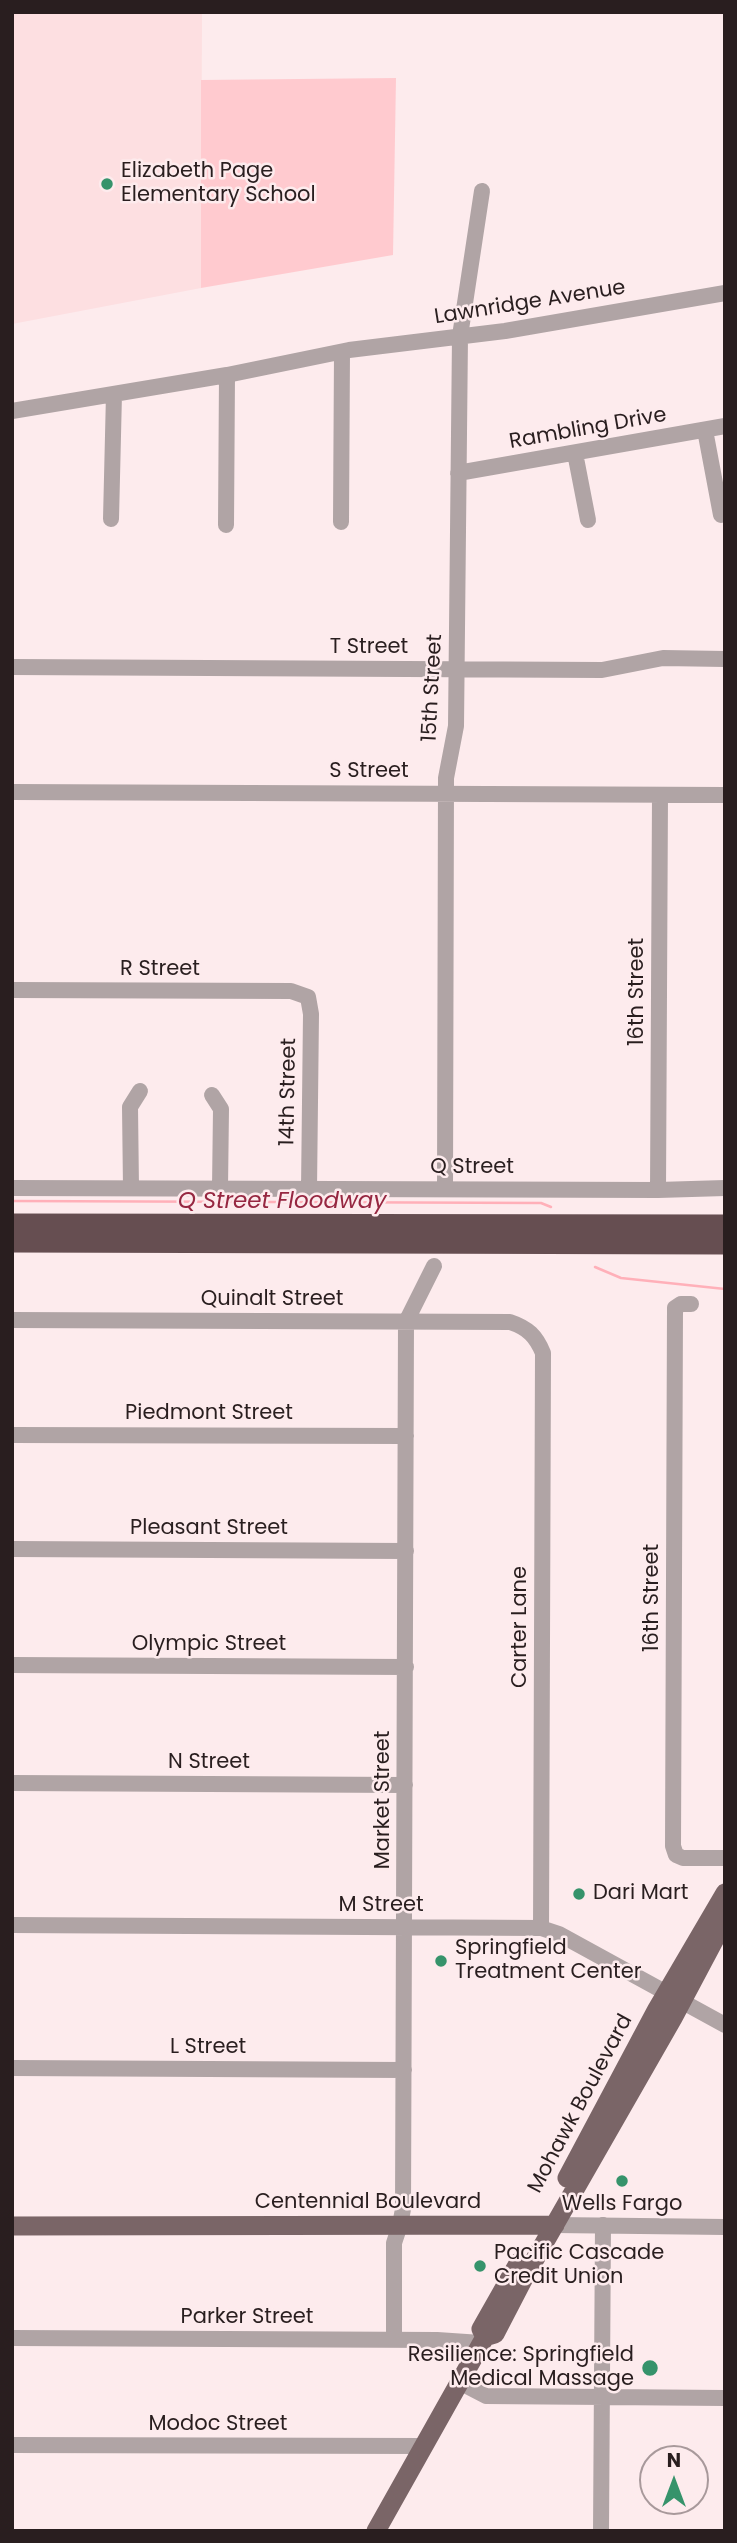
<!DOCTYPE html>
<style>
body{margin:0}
#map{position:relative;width:737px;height:2543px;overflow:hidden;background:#fdebed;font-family:Poppins,sans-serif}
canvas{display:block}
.frame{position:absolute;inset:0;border:14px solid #291e1f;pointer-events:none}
.north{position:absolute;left:639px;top:2445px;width:70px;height:70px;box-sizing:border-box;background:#fdebed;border:2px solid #a8999b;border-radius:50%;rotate:0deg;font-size:19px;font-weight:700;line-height:28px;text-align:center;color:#291e1f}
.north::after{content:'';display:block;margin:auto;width:24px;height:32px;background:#36936b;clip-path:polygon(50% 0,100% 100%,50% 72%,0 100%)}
</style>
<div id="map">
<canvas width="737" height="2543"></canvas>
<div class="frame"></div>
<div class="north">N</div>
</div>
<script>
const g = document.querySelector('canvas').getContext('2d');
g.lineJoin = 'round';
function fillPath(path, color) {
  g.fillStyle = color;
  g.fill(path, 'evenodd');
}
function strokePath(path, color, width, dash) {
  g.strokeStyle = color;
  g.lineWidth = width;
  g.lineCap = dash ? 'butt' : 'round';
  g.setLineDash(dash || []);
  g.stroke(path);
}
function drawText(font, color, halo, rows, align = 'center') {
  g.font = font + ' Poppins,sans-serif';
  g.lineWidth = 5;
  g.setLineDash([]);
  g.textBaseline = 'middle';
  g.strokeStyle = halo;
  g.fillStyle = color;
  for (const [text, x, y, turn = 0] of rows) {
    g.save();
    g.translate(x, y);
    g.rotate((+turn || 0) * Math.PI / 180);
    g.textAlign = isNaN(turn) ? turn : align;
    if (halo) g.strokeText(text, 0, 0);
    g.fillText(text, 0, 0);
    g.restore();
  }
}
fillPath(new Path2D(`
 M 12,12 L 202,12 L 201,288 L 12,324 Z`), '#fddfe1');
fillPath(new Path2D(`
 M 396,78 L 393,255 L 201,288 L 201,80 Z`), '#ffcacf');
strokePath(new Path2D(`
 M 12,1201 L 541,1203 L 551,1207
 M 595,1267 L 621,1278 L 725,1289`), '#ffb0b9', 2.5);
strokePath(new Path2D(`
 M 12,411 L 227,375 L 349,350 L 505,331 L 725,293
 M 705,430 L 721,515
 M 575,453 L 588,520
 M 458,473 L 725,426
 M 111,519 L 114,394
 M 341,522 L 342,352
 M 226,525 L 227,375
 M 12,667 L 602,670 L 663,658 L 725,659
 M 12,792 L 725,795
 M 12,990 L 291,991 L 308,997 L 311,1014 L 309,1189
 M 212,1095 L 221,1109 L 220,1188
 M 12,1188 L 658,1190 L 725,1188
 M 131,1188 L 130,1107 L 140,1091
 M 445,1189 L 446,778 L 456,726 L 460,336 L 482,191
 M 658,1190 L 660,795
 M 691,1304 L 681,1304 L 675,1308 L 673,1846 L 676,1855 L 683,1858 L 725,1858
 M 12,1320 L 510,1322 C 528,1328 536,1336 543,1353 L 541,1928
 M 12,1435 L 406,1436
 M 12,1549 L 406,1551
 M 12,1665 L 406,1667
 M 12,1783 L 405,1785
 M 12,1925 L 541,1928 L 559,1934 L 725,2025
 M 12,2068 L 404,2070
 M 555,2225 L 725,2227
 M 12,2338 L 437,2340 L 481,2343
 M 394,2340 L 394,2243 L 400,2225 L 403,2209 L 406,1322 L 434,1266
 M 459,2382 L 486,2396 L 725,2398
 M 12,2445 L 423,2446
 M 601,2531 L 603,2225`), '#b0a4a5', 16);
strokePath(new Path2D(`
 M 567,2178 L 657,2009 L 725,1893
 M 12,2226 L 555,2225
 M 485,2337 L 481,2329 L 519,2262
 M 376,2531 L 485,2337 L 495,2334 L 523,2280 L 673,2018 L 725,1920`), '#7a6567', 19);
strokePath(new Path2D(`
 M 12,1224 L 725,1225
 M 12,1242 L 725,1244`), '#664e51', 21);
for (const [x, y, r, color] of [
 [107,184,7,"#36936b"],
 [579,1894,7,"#36936b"],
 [441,1961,7,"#36936b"],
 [622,2181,7,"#36936b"],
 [480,2266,7,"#36936b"],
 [650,2368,9,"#36936b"]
]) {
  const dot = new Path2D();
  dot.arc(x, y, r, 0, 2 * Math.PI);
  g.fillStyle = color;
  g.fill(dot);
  strokePath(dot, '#fdebed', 2.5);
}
drawText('21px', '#291e1f', '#fdebed', [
 ["Elizabeth Page",121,172],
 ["Elementary School",121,196],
 ["Dari Mart",593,1894],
 ["Springfield",455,1949],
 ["Treatment Center",455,1973],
 ["Wells Fargo",622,2205,"center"],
 ["Pacific Cascade",494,2254],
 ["Credit Union",494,2278],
 ["Resilience: Springfield",634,2356,"right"],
 ["Medical Massage",634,2380,"right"]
], 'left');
drawText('21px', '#291e1f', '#fdebed', [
 ["Lawnridge Avenue",530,303,-9],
 ["Rambling Drive",588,429,-10],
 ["T Street",369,648],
 ["15th Street",433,688,-87],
 ["S Street",369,772],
 ["R Street",160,970],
 ["16th Street",638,992,-90],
 ["14th Street",289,1092,-89],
 ["Q Street",472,1168],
 ["Quinalt Street",272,1300],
 ["Piedmont Street",209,1414],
 ["Pleasant Street",209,1529],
 ["16th Street",653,1598,-90],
 ["Carter Lane",521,1627,-90],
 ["Olympic Street",209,1645],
 ["N Street",209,1763],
 ["Market Street",384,1800,-90],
 ["M Street",381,1906],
 ["L Street",208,2048],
 ["Mohawk Boulevard",581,2104,-62],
 ["Centennial Boulevard",368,2203],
 ["Parker Street",247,2318],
 ["Modoc Street",218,2425]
]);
drawText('italic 23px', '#962741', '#fdebed', [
 ["Q Street Floodway",282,1202]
]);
</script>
